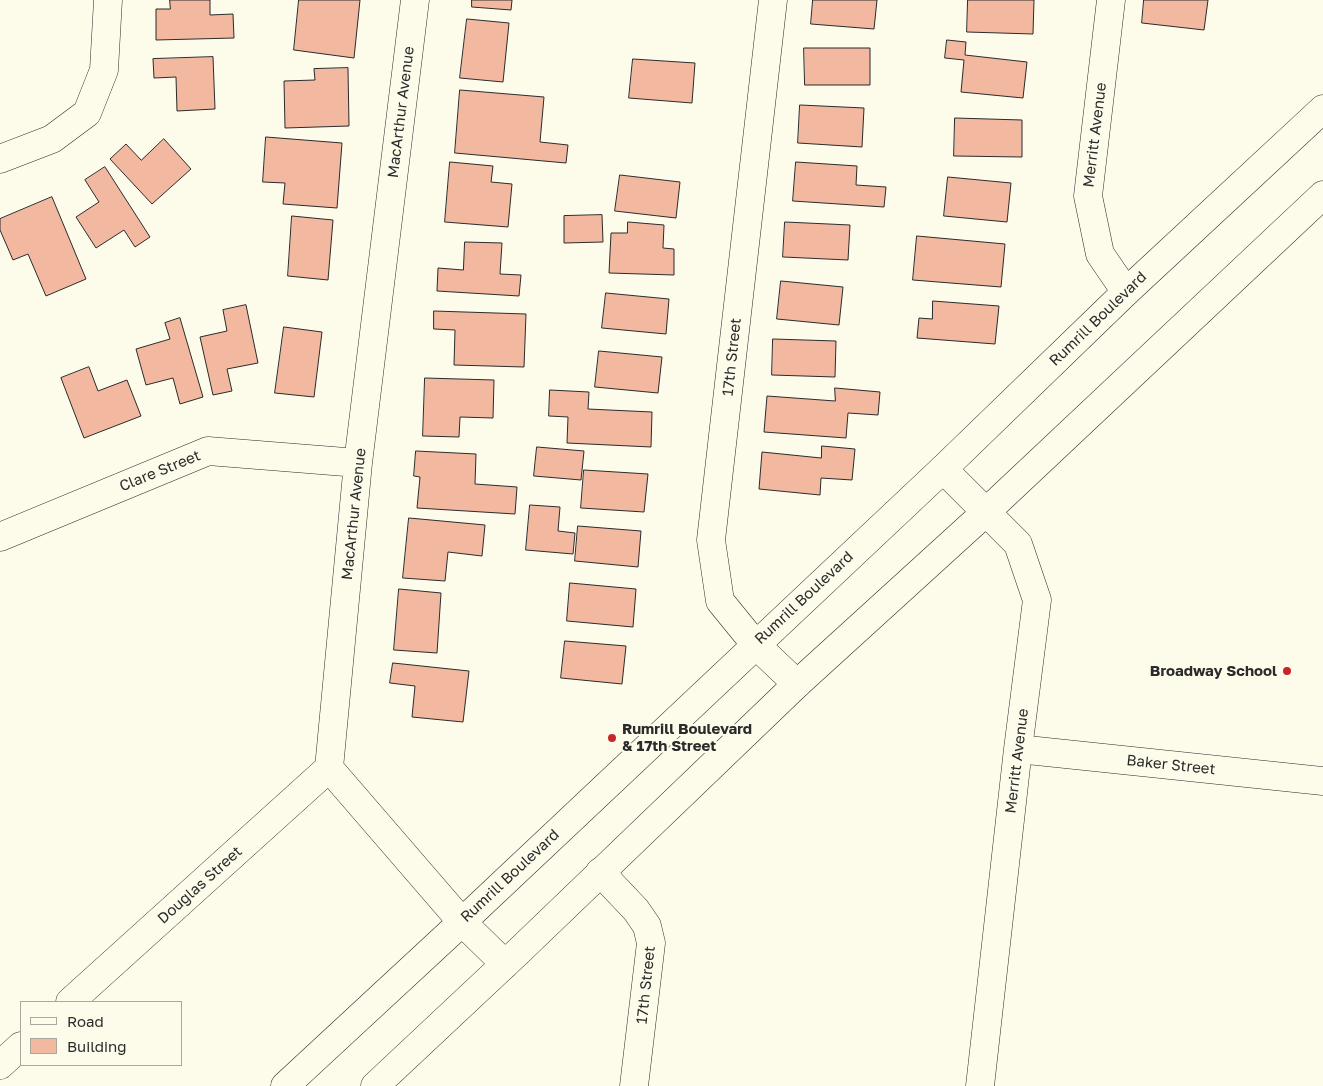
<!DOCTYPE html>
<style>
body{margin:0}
#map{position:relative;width:1323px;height:1086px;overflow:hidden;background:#fdfbea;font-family:"Golos Text",sans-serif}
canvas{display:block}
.legend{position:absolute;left:20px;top:1001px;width:162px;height:65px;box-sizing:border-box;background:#fdfbea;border:1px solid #a9a89e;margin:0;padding:6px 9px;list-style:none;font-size:15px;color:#2b2b2b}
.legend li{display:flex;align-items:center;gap:10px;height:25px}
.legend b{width:25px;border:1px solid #a9a89e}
</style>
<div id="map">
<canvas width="1323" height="1086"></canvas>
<ul class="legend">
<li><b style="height:6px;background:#fdfbea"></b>Road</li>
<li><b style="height:14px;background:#f2b8a0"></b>Building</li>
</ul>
</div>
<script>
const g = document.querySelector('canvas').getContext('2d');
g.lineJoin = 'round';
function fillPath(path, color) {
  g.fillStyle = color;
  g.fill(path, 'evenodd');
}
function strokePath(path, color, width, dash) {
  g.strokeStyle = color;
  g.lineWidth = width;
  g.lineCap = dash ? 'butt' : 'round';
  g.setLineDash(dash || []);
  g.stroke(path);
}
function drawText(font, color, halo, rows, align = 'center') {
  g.font = font + ' "Golos Text",sans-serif';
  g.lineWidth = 4;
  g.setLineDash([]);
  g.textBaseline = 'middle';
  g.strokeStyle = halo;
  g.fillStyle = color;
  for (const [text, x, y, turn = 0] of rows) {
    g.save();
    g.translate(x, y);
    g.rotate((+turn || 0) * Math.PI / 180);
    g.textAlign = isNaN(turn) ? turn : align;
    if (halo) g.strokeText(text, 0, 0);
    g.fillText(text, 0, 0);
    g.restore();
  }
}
const building = new Path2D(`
 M 170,0 L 210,0 L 210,15 L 233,14 L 234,38 L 156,40 L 156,9 L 170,9 Z
 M 299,0 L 360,0 L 354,58 L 294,50 Z
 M 472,0 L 512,0 L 511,10 L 472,7 Z
 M 813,0 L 877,0 L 874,29 L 811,24 Z
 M 968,0 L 1034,0 L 1033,34 L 967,32 Z
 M 1144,0 L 1208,0 L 1204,30 L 1142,23 Z
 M 467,19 L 509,23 L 503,82 L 460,78 Z
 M 947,40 L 966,42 L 965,55 L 1027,62 L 1023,98 L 961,92 L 964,60 L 945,58 Z
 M 804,48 L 870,48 L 870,85 L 805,85 Z
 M 213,57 L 215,109 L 177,111 L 176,77 L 154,78 L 153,59 Z
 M 633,59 L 695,63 L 692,103 L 629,98 Z
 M 348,68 L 349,126 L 285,128 L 284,81 L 315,80 L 314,69 Z
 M 460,90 L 544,97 L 540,142 L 568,145 L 566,163 L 455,153 Z
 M 800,105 L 864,108 L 862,147 L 798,143 Z
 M 955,118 L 1022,120 L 1022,157 L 954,156 Z
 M 266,137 L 342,143 L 337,208 L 283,204 L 285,183 L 263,182 Z
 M 164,139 L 191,169 L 152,204 L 110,159 L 126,144 L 141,160 Z
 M 450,162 L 493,166 L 491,182 L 512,184 L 508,227 L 445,222 Z
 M 796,162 L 857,166 L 856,185 L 886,187 L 884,207 L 793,201 Z
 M 105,167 L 150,237 L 135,247 L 124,230 L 96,248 L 76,217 L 99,202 L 85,180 Z
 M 620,175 L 680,182 L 676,218 L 615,211 Z
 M 948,177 L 1011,183 L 1007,222 L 944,216 Z
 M 52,197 L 86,279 L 46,296 L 28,254 L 13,260 L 0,230 L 0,219 Z
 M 602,215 L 603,242 L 564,243 L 564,216 Z
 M 292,216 L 333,220 L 328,280 L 288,276 Z
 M 628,222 L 664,225 L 663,248 L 674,249 L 674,275 L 609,273 L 611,233 L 627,233 Z
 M 785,222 L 850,225 L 848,260 L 783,257 Z
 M 917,236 L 1005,244 L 1001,287 L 913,280 Z
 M 465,242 L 502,243 L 500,274 L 521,275 L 519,296 L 437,291 L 438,268 L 463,270 Z
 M 781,281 L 843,287 L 839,325 L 777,319 Z
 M 606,293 L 669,299 L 666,334 L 602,328 Z
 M 933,301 L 999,306 L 995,344 L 917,338 L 919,318 L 932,319 Z
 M 246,305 L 258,363 L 227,369 L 232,391 L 213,395 L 200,337 L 227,331 L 223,310 Z
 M 434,311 L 526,314 L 524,367 L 454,365 L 455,330 L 434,329 Z
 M 180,318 L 203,397 L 180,404 L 173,378 L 146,385 L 136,349 L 170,339 L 165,323 Z
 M 284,327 L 322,332 L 314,397 L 275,393 Z
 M 773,339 L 836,341 L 835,377 L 772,375 Z
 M 599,351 L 662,357 L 658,393 L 595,387 Z
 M 89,367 L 98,391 L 127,380 L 141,416 L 84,438 L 61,378 Z
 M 425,378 L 494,380 L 493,418 L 460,417 L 459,437 L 423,436 Z
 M 835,388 L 880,392 L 878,415 L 848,413 L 846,438 L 764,432 L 767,396 L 835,401 Z
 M 550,390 L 589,392 L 588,409 L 652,412 L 651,447 L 567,443 L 568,417 L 549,416 Z
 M 822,446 L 855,449 L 852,480 L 821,478 L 820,495 L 759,489 L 762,452 L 821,458 Z
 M 537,447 L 584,451 L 581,480 L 534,476 Z
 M 416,451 L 476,454 L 475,484 L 517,487 L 515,514 L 417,508 L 420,477 L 414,476 Z
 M 584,470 L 648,474 L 644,512 L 581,508 Z
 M 530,505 L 560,507 L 558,531 L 575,533 L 573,554 L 526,550 Z
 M 409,518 L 485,525 L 482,556 L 448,552 L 445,581 L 403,578 Z
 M 578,526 L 641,531 L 638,567 L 575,561 Z
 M 570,583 L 636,589 L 633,627 L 567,621 Z
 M 399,589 L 441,593 L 437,653 L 394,650 Z
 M 565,641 L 626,646 L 622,684 L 561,678 Z
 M 393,663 L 469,671 L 463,722 L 412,717 L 415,686 L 390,683 Z`);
fillPath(building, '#f2b8a0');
strokePath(building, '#2b2b2b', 1);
const street = new Path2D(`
 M 415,0 L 358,463 L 329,768 L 462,922 L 505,964
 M 773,0 L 711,540 L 720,601 L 755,644 L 797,684
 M 1111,0 L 1088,196 L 1100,254 L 1126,292
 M 0,159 L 52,139 L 87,113 L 104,70 L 108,0
 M 943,469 L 1018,544 L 1037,600 L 1018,749 L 980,1086
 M 0,537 L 208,451 L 358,463
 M 1018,749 L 1323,781
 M 600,872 L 636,910 L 647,926 L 651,943 L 634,1086
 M 70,1002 L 329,768
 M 0,1065 L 21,1046`);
const secondary = new Path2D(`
 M 285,1086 L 462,922 L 943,469 L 1126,292 L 1323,109
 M 375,1086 L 519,951 L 797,684 L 986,512 L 1323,195`);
strokePath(street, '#2b2b2b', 29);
strokePath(secondary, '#2b2b2b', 29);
strokePath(street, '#fdfbea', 28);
strokePath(secondary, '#fdfbea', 28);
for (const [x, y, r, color] of [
 [1287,671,5,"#c62828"],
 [612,738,5,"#c62828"]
]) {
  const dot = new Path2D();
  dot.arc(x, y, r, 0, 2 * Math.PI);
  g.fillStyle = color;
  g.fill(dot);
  strokePath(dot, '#fdfbea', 2);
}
drawText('15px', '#2b2b2b', '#fdfbea', [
 ["MacArthur Avenue",401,112,-83],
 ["Merritt Avenue",1095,135,-83],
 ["Rumrill Boulevard",1098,319,-44],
 ["17th Street",732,357,-84],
 ["Clare Street",160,471,-22],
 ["MacArthur Avenue",354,514,-84],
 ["Rumrill Boulevard",804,598,-43],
 ["Merritt Avenue",1017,761,-83],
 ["Baker Street",1171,765,6],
 ["Rumrill Boulevard",510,876,-43],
 ["Douglas Street",200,885,-42],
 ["17th Street",646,985,-84]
]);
drawText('bold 15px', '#2b2b2b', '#fdfbea', [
 ["Broadway School",1277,671],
 ["Rumrill Boulevard",622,729,"left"],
 ["& 17th Street",622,746,"left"]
], 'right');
</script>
